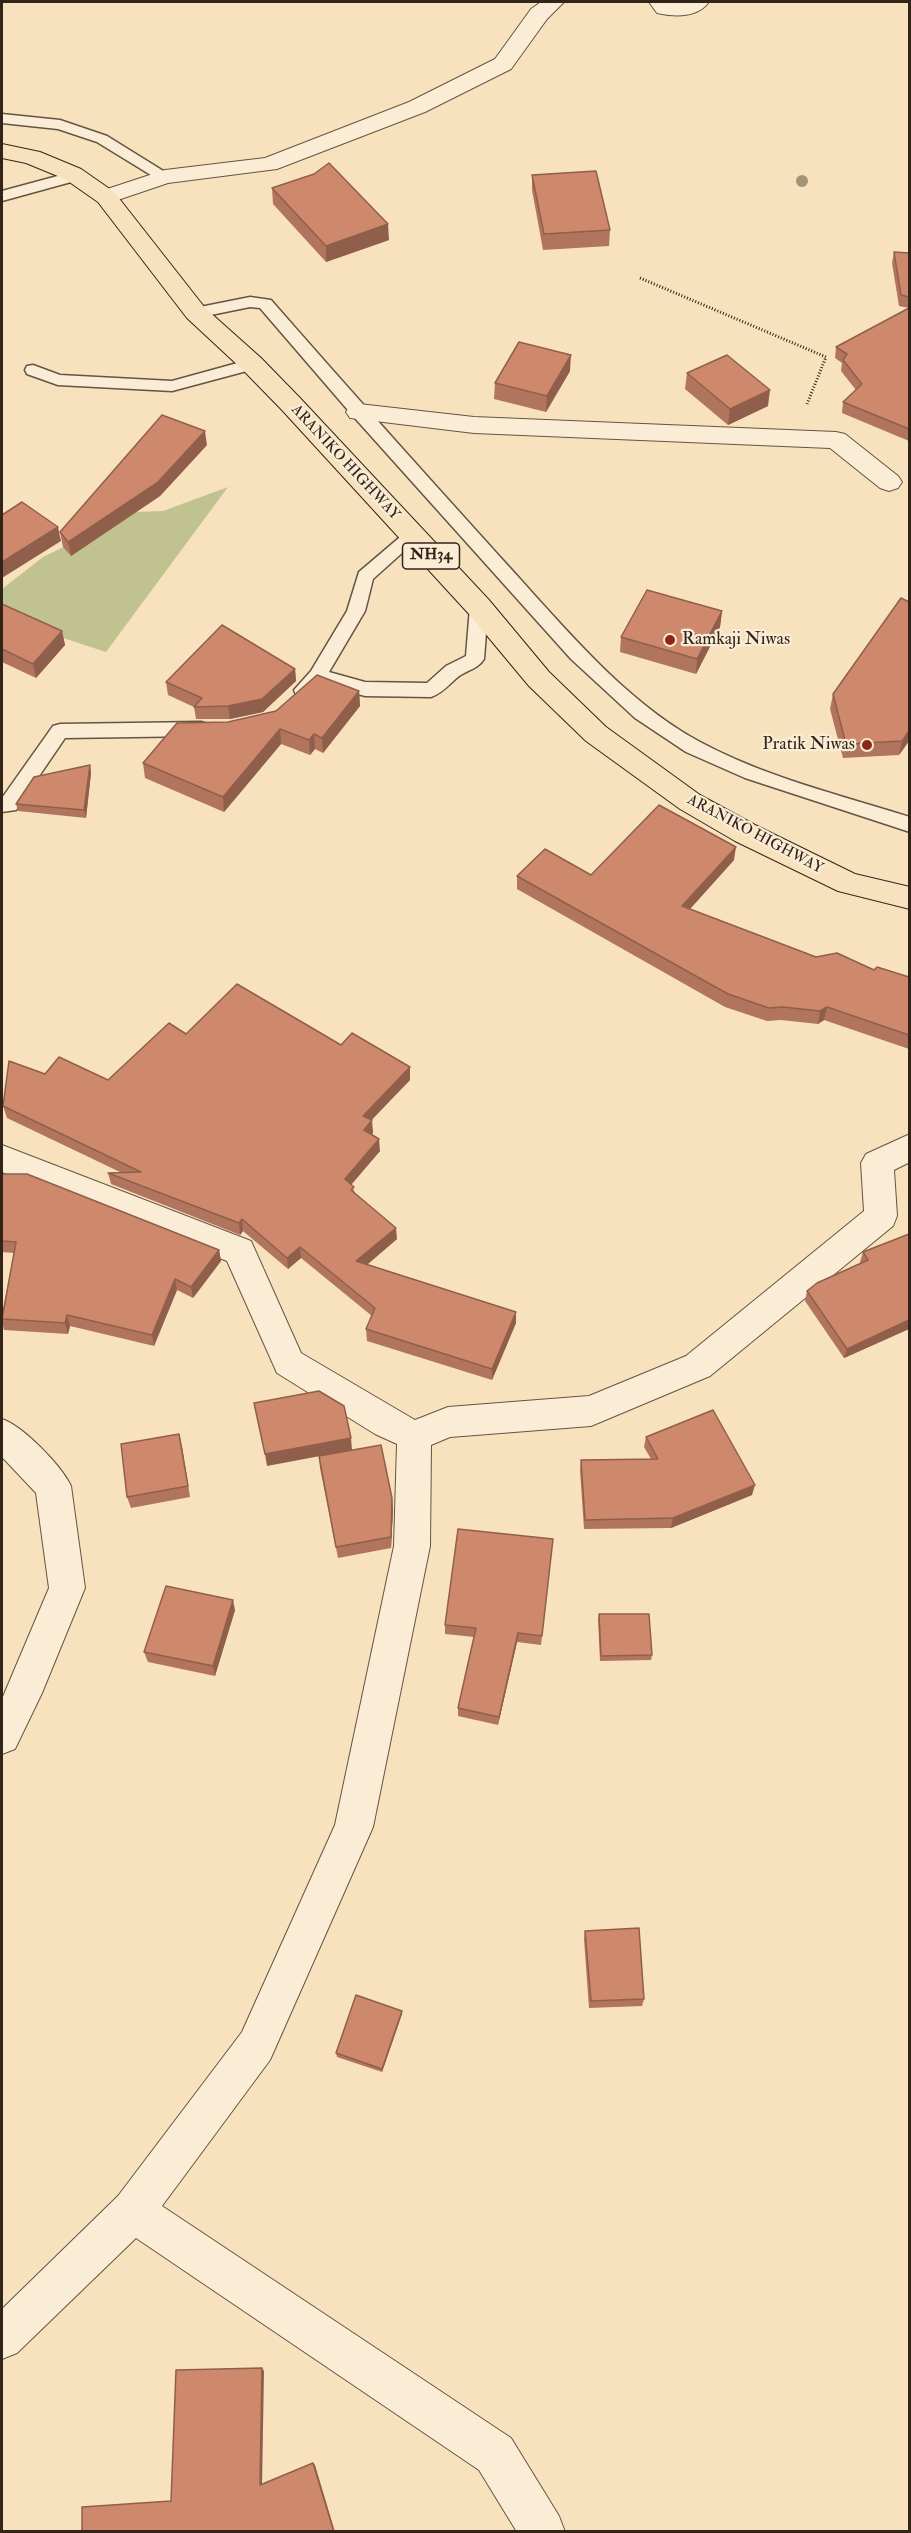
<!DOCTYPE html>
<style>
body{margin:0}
#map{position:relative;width:911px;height:2533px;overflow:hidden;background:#f8e2be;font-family:"IM FELL Double Pica",serif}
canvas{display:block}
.frame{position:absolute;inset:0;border:3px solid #33241a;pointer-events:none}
</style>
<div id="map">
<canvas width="911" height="2533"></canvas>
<div class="frame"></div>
</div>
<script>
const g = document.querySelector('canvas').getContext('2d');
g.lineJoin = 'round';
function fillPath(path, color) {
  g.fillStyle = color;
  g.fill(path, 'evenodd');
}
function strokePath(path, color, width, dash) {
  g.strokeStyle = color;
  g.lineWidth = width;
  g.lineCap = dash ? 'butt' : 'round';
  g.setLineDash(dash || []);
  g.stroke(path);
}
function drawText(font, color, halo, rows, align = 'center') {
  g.font = font + ' "IM FELL Double Pica",serif';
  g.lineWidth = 4.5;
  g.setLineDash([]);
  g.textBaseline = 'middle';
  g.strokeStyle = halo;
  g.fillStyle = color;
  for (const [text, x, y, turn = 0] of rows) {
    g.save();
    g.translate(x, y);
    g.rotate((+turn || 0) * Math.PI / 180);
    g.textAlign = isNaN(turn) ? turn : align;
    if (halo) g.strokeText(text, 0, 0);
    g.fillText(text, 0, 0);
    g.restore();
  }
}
fillPath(new Path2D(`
 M 228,487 L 106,652 L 2,618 L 2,589 L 43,557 L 135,512 L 163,511 Z`), '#c0c28f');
const service = new Path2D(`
 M 2,114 L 60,120 L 107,136 L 173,177 L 171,180 L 159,180 L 97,142 L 58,129 L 2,123 Z
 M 76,171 L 84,176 L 82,179 L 2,201 L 2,191 Z
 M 250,297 L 271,300 C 347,387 424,473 501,558 C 560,622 622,700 700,742 C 765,777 840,795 910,817 L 910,832 L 745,778 L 686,752 L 635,718 L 571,659 L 353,416 L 260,308 L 250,307 L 196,318 L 190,317 L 188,313 L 190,309 Z
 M 252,359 L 258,360 L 260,364 L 258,368 L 172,391 L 58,385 L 27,374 L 25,370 L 27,366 L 33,365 L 60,375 L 172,381 Z
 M 412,530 L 418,532 L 421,536 L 373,579 L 365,611 L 329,672 L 365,682 L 427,683 L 446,666 L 466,656 L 470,607 L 473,603 L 479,601 L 485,603 L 488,607 L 484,659 C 479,668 468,670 459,676 C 450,683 443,693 431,697 L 365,696 L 322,684 C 313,691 308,698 296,695 L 294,690 L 311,671 L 347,611 L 359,572 L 406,532 Z
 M 201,722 L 208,724 L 211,729 L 208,734 L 201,736 L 65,738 L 16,810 L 2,812 L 2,798 L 53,726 L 60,724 Z`);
const minor = new Path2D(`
 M 541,2 L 564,2 L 547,19 L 511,69 L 425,112 L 277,169 L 168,183 L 106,204 L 98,202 L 94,197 L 98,192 L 165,170 L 265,158 L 409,102 L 495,59 L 531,9 Z
 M 649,2 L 709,2 C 697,18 675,17 657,13 Z
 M 359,404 L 474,417 L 836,432 L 845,434 L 898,476 L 902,482 L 898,488 L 889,491 L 880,488 L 830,448 L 474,433 L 350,418 L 346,412 L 350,406 Z
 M 910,1134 L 910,1162 L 894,1170 L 897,1216 L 893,1226 L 710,1376 L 591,1426 L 450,1437 L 431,1445 L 430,1546 L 373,1827 L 270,2060 L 162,2206 L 511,2438 L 559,2516 L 565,2532 L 517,2532 L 479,2470 L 136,2238 L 17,2353 L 2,2359 L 2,2309 L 118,2196 L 242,2032 L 335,1825 L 394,1546 L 397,1444 L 375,1434 L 277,1373 L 227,1261 L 2,1172 L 2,1145 L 251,1241 L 301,1353 L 415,1420 L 448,1407 L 589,1396 L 686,1356 L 864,1211 L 861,1163 L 866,1154 Z
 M 2,1419 C 23,1426 61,1465 71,1486 L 85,1588 L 42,1693 L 15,1749 L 2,1754 L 2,1699 L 49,1588 L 36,1493 L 2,1457 Z`);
const trunk = new Path2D(`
 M 2,144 L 40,152 L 81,169 L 114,192 L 205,308 L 261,358 L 300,398 L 489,600 L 549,672 L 606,727 L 700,795 L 755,825 L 855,874 L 910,887 L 910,909 L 838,891 L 735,841 L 680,809 L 586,741 L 529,686 L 469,614 L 282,410 L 243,370 L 187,318 L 98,202 L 65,179 L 26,163 L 2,158 Z`);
strokePath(service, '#645443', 3);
strokePath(minor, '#645443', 2);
strokePath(trunk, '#33241a', 2);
strokePath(new Path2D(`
 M 640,278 L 826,357 L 807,404`), '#33241a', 3, [1, 2]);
fillPath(service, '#faecd5');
fillPath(minor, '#faecd5');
fillPath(trunk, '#f8e2be');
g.fillStyle = '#a39377';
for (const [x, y] of [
 [802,181]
]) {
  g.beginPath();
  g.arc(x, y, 6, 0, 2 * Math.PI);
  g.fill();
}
fillPath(new Path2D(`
 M 314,174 L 389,240 L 326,262 L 273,204 L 272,188 Z
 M 532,175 L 610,230 L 609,246 L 543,250 L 532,190 Z
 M 894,252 L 909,253 L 909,308 L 899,306 L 892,263 Z
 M 909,308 L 909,441 L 842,413 L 843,402 L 856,390 L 841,371 L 842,363 L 835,358 L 836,347 Z
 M 570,371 L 546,412 L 494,399 L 495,383 Z
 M 687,373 L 768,406 L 728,425 L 685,389 Z
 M 207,445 L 160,496 L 71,556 L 63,547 L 60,532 Z
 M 2,604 L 62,631 L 65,645 L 36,678 L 2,662 Z
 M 722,611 L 720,627 L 696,674 L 620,652 L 621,637 Z
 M 295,669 L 296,681 L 263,712 L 230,719 L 196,719 L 194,707 L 168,695 L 166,682 Z
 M 359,691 L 360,706 L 323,753 L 315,749 L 310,755 L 281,744 L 224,812 L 145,778 L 143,763 L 228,722 Z
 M 833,694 L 909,741 L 899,755 L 843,758 L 830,709 Z
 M 90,765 L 91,773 L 86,818 L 18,811 L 16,804 Z
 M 734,860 L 690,909 L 816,957 L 874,970 L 909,977 L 909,1049 L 824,1020 L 818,1024 L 781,1020 L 767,1021 L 725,1007 L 517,889 L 517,876 L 591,875 Z
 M 186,1034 L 341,1045 L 410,1067 L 410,1080 L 371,1120 L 373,1133 L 371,1134 L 380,1151 L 351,1184 L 355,1193 L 397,1239 L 367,1265 L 516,1312 L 516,1323 L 492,1380 L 367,1341 L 366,1329 L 372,1316 L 301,1258 L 288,1269 L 243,1231 L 240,1235 L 111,1184 L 108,1173 L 120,1172 L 7,1118 L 3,1106 L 45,1074 L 108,1080 Z
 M 2,1174 L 219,1250 L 221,1261 L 193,1298 L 177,1290 L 154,1346 L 70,1326 L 68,1334 L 4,1330 L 2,1321 L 2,1315 L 14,1253 L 2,1252 Z
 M 909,1234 L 909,1329 L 844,1358 L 805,1301 L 807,1291 L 861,1264 L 860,1262 L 863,1252 Z
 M 179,1434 L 190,1497 L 131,1508 L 127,1497 Z
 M 646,1437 L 752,1495 L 671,1528 L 584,1529 L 580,1470 L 581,1460 L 651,1459 L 644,1447 Z
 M 319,1456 L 393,1509 L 391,1548 L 338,1558 L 320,1468 Z
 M 553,1539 L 541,1645 L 517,1642 L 498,1725 L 458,1716 L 458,1708 L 474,1637 L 445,1634 L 445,1625 Z
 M 235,1610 L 215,1676 L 148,1662 L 144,1652 Z
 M 599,1614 L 652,1655 L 651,1660 L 600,1661 L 598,1619 Z
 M 585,1931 L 644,1999 L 642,2006 L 589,2008 L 584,1939 Z
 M 402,2014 L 382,2072 L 337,2057 L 336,2053 Z`), '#b1755d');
fillPath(new Path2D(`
 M 388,224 L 389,240 L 326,262 L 326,246 Z
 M 571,355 L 570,371 L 546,412 L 547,396 Z
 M 770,390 L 768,406 L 728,425 L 730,409 Z
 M 205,431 L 207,445 L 160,496 L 71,556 L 68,542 Z
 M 58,527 L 61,541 L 2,578 L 2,562 Z
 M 722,611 L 720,627 L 696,674 L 697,659 Z
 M 62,631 L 65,645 L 36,678 L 33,664 Z
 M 295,669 L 296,681 L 263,712 L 230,719 L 228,706 Z
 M 359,691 L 360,706 L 323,753 L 322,738 Z
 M 280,729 L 281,744 L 224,812 L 223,797 Z
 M 909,731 L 909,741 L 899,755 L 902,741 Z
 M 314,734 L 315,749 L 310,755 L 309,740 Z
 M 90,765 L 91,773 L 86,818 L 84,810 Z
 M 736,847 L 734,860 L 681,919 L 682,906 Z
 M 827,1007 L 824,1020 L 818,1024 L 820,1011 Z
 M 410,1067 L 410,1080 L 364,1128 L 363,1116 Z
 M 372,1120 L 373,1133 L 365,1142 L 364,1130 Z
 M 379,1139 L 380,1151 L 346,1191 L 345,1179 Z
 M 242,1219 L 243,1231 L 240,1235 L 239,1223 Z
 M 396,1228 L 397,1239 L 357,1273 L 356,1261 Z
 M 300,1247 L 301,1258 L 288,1269 L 287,1258 Z
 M 219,1250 L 221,1261 L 193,1298 L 191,1287 Z
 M 175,1279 L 177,1290 L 154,1346 L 152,1335 Z
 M 516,1312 L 516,1323 L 492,1380 L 492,1369 Z
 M 67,1315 L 70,1326 L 68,1334 L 65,1323 Z
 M 909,1320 L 909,1329 L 844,1358 L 847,1349 Z
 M 179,1434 L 182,1446 L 190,1497 L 188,1486 Z
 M 351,1438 L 352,1450 L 267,1466 L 265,1454 Z
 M 755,1485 L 752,1495 L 671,1528 L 673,1518 Z
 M 392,1498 L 393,1509 L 391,1548 L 391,1537 Z
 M 233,1600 L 235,1610 L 215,1676 L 213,1666 Z
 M 518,1633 L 517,1642 L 498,1725 L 499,1717 Z
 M 402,2011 L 402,2014 L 382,2072 L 382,2069 Z
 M 262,2368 L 264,2371 L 262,2487 L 260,2485 Z
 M 313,2463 L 315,2465 L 335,2532 L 334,2532 Z`), '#905f4c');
const building = new Path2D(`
 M 329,163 L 388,224 L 326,246 L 272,188 L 314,174 Z
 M 596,171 L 610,230 L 544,234 L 532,175 Z
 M 894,252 L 909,253 L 909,297 L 901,295 Z
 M 909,308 L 909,429 L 843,402 L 862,384 L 843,360 L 847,354 L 836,347 Z
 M 519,342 L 571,355 L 547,396 L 495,383 Z
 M 727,355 L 770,390 L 730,409 L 687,373 Z
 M 162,415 L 205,431 L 158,482 L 68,542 L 60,532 Z
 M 22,502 L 58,527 L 2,562 L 2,515 Z
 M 647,590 L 722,611 L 697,659 L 621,637 Z
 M 901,598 L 909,602 L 909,731 L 902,741 L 846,744 L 833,694 Z
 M 2,604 L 62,631 L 33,664 L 2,649 Z
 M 222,625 L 295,669 L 262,699 L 228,706 L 194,707 L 202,698 L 166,682 Z
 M 317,675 L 359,691 L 322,738 L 314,734 L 309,740 L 280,729 L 223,797 L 143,763 L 177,723 L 228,722 L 276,711 Z
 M 90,765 L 84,810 L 16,804 L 34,777 Z
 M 659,805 L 736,847 L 682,906 L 816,957 L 837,953 L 874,970 L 877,967 L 909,977 L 909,1035 L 827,1007 L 820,1011 L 783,1007 L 769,1008 L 728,994 L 517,876 L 545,849 L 591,875 Z
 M 237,984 L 341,1045 L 352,1033 L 410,1067 L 363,1116 L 372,1120 L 364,1130 L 379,1139 L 345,1179 L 354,1187 L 351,1190 L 396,1228 L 356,1261 L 516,1312 L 492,1369 L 366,1329 L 375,1308 L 300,1247 L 287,1258 L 242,1219 L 239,1223 L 108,1173 L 141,1172 L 3,1106 L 9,1061 L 45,1074 L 59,1057 L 108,1080 L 169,1023 L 186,1034 Z
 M 2,1174 L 27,1174 L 219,1250 L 191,1287 L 175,1279 L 152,1335 L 67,1315 L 65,1323 L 2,1319 L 16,1242 L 2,1241 Z
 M 909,1234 L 909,1320 L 847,1349 L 807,1291 L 817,1283 L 868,1260 L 863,1252 Z
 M 319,1391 L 344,1406 L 351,1438 L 265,1454 L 254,1403 Z
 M 713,1410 L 755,1485 L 673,1518 L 585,1520 L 581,1460 L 658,1459 L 646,1437 Z
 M 179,1434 L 188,1486 L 127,1497 L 121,1444 Z
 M 381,1445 L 392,1498 L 391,1537 L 336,1547 L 319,1456 Z
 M 458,1529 L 553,1539 L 542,1636 L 518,1633 L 499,1717 L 458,1708 L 476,1628 L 445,1625 Z
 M 166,1586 L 233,1600 L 213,1666 L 144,1652 Z
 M 599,1614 L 649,1614 L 652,1655 L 601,1656 Z
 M 639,1928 L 644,1999 L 591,2001 L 585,1931 Z
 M 356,1995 L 402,2011 L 382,2069 L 336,2053 Z
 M 262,2368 L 260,2485 L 313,2463 L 334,2532 L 82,2532 L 82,2507 L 171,2501 L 176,2370 Z`);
fillPath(building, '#ce886c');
strokePath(building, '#905f4c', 1.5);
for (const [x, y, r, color] of [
 [670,640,6,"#8f2418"],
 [867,745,6,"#8f2418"]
]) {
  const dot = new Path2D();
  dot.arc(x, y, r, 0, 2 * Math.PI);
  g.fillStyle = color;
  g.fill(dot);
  strokePath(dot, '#faecd5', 2);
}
drawText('15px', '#33241a', '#faecd5', [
 ["ARANIKO HIGHWAY",345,463,47],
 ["ARANIKO HIGHWAY",755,835,28]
]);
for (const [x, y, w] of [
 [431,556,57]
]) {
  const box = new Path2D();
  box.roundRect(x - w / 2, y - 13, w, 26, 4.5);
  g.fillStyle = '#faecd5';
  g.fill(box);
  strokePath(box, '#33241a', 1.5);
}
drawText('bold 16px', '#33241a', null, [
 ["NH34",431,556]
]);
drawText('18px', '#33241a', '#faecd5', [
 ["Ramkaji Niwas",682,640],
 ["Pratik Niwas",855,745,"right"]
], 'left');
</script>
